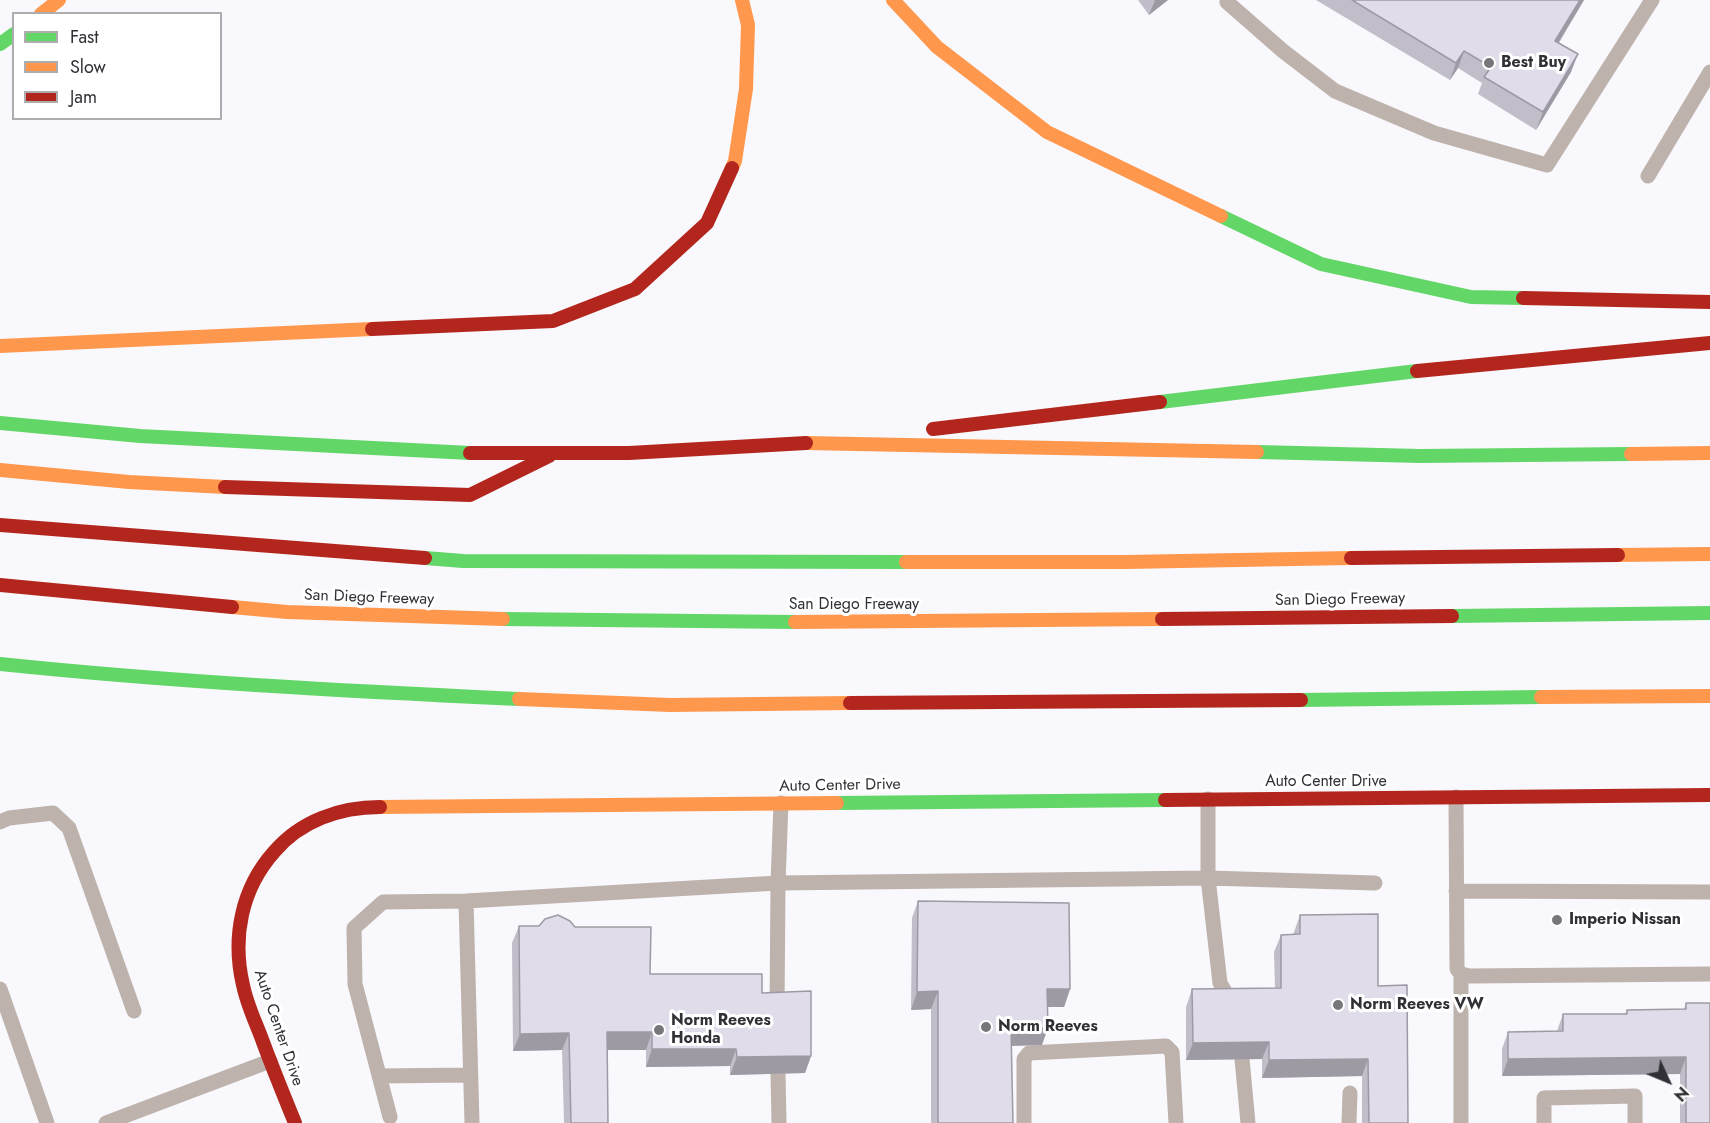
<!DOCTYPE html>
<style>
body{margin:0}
#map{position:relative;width:1710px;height:1123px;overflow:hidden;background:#f9f8fc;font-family:Jost,sans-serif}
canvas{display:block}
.legend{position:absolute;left:12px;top:12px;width:210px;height:108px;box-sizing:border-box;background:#fff;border:2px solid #adacaf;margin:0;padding:8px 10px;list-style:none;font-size:18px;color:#313036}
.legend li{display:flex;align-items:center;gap:12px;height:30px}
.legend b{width:30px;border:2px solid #adacaf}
.north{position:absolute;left:1638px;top:1051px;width:60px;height:60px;-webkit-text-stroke:4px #fff;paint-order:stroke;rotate:134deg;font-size:16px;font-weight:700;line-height:24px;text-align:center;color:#313036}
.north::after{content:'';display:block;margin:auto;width:21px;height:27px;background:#313036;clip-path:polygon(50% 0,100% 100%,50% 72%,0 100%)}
</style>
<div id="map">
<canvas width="1710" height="1123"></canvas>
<ul class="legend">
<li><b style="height:8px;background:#63d668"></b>Fast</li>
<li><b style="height:8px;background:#ff974d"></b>Slow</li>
<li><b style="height:8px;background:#b3261e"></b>Jam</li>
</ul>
<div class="north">N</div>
</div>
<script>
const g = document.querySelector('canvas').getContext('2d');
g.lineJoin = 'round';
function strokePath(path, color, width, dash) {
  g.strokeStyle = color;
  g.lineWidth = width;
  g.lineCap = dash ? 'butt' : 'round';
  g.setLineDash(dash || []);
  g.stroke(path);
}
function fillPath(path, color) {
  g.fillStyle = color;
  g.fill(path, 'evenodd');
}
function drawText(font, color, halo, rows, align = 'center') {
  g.font = font + ' Jost,sans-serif';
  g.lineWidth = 6;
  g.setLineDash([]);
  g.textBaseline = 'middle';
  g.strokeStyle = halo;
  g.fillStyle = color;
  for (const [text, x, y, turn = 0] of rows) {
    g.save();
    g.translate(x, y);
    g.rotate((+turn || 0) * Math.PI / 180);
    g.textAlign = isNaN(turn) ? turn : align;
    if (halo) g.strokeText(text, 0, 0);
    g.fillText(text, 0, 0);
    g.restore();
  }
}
strokePath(new Path2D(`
 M 1228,0 L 1227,2 L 1283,51 L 1335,91 L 1434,133 L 1547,165 L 1652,0
 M 1648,176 L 1710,72
 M 1456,797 L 1457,969 L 1461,974 L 1470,976 L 1710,974
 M 1208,799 L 1208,878 L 1220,983 L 1233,1005
 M 0,822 L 9,818 L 53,813 L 69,828 L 134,1011
 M 1456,891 L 1710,892
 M 466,901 L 472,1123
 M 0,989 L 47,1123
 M 777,1010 L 778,883 L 781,803
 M 1242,1059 L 1248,1123
 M 778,1074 L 779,1123
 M 379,1076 L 470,1075
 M 390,1117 L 355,984 L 354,928 L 383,902 L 466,901 L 778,883 L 1208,878 L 1375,883
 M 106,1123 L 270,1061
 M 1024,1123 L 1024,1059 L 1029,1053 L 1166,1046 L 1172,1052 L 1176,1123
 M 1349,1123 L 1350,1093
 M 1461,1123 L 1461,974
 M 1544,1123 L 1544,1098 L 1635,1096 L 1635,1123`), '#beb2ad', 15);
strokePath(new Path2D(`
 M 0,44 L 14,34
 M 1221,216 L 1321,264 L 1471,297 L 1523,298
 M 1160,402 L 1417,371
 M 0,423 L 140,436 L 470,453
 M 1257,452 L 1420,456 L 1631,454
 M 425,558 L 463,561 L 906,562
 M 1452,616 L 1710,613
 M 503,619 L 795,622
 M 0,664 C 172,682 346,691 519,699
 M 1301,700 L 1541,697
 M 837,803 L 1165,800`), '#63d668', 14);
strokePath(new Path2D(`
 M 893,0 L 937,47 L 1047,132 L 1221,216
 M 41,14 L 59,0
 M 732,168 L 735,161 L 746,89 L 748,25 L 742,0
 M 0,346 L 372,329
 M 806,443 L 1257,452
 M 1631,454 L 1710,453
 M 0,470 L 129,482 L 225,487
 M 1618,555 L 1710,554
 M 906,562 L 1125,562 L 1351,558
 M 232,607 L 287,612 L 503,619
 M 795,622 L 1162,619
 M 1541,697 L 1710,696
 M 519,699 L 670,705 L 850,703
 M 380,807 L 837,803`), '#ff974d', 14);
strokePath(new Path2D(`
 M 1523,298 L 1710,302
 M 372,329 L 553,321 L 635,289 L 707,223 L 732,168
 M 1417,371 L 1710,343
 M 933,429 L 1160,402
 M 470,453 L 629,453 L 806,443
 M 225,487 L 470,495 L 549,456
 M 0,525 L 425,558
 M 1351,558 L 1618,555
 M 0,585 L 232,607
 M 1162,619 L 1452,616
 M 850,703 L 1301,700
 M 1165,800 L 1710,795
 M 295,1123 C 284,1096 273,1069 263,1042 C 256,1023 247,1005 243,985 C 232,938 241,889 274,852 C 300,821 340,807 380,807`), '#b3261e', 14);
fillPath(new Path2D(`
 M 1138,0 L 1168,0 L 1149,15 Z
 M 1316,0 L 1584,0 L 1559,43 L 1571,72 L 1536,130 L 1478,94 L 1482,83 L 1458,68 L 1450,80 Z
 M 918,901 L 1070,989 L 1064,1007 L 1048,1007 L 1042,1045 L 1011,1046 L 1013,1123 L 931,1123 L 931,1009 L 911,1010 L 912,918 Z
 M 1300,915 L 1378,986 L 1408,1123 L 1362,1123 L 1362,1076 L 1262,1078 L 1262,1059 L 1186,1060 L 1186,1007 L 1192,989 L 1275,988 L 1274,952 L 1281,935 L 1293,935 Z
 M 519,926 L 575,927 L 650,974 L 762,993 L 811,1056 L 805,1073 L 730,1075 L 730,1066 L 646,1067 L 646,1050 L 607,1050 L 608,1123 L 564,1123 L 562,1050 L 513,1051 L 512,943 Z
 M 1686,1003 L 1710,1123 L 1680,1123 L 1680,1074 L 1502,1076 L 1502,1049 L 1508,1032 L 1557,1031 L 1563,1014 L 1625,1014 L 1627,1010 L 1684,1009 Z`), '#c1bdc9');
fillPath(new Path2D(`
 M 1155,0 L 1168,0 L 1149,15 Z
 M 1580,0 L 1584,0 L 1549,58 L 1555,41 Z
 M 1464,51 L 1458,68 L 1450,80 L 1456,63 Z
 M 1578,54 L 1571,72 L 1536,130 L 1543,112 Z
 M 1047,989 L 1070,989 L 1064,1007 L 1041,1007 Z
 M 938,991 L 931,1009 L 911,1010 L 917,992 Z
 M 1048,1028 L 1042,1045 L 1004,1046 L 1011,1029 Z
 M 607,1032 L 652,1032 L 646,1050 L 601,1050 Z
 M 569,1033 L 562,1050 L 513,1051 L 520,1034 Z
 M 1269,1042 L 1262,1059 L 1186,1060 L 1193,1043 Z
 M 652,1049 L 736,1049 L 730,1066 L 646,1067 Z
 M 811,1056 L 805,1073 L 730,1075 L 737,1057 Z
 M 1686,1057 L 1680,1074 L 1502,1076 L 1508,1059 Z
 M 1368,1059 L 1362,1076 L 1262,1078 L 1269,1060 Z`), '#9d9aa4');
const building = new Path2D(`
 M 1352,0 L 1580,0 L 1555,41 L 1578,54 L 1543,112 L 1484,77 L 1491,67 L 1464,51 L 1456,63 Z
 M 918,901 L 1069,903 L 1070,989 L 1047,989 L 1048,1028 L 1011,1029 L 1013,1123 L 938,1123 L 938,991 L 917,992 Z
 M 1378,914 L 1378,986 L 1407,985 L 1408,1123 L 1369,1123 L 1368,1059 L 1269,1060 L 1269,1042 L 1193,1043 L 1192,989 L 1281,988 L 1281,935 L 1300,934 L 1300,915 Z
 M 558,915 L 570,921 L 575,927 L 651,927 L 650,974 L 762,974 L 762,993 L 811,991 L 811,1056 L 737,1057 L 736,1049 L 652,1049 L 652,1032 L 607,1032 L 608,1123 L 571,1123 L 569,1033 L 520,1034 L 519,926 L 539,926 L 545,919 Z
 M 1686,1003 L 1710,1003 L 1710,1123 L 1686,1123 L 1686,1057 L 1508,1059 L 1508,1032 L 1563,1031 L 1563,1014 L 1627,1014 L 1627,1010 L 1686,1009 Z`);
fillPath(building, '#e0dcea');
strokePath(building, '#9d9aa4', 1.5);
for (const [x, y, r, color] of [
 [1489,63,6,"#77767b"],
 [1557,920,6,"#77767b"],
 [1338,1005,6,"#77767b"],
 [986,1027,6,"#77767b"],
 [659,1030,6,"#77767b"]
]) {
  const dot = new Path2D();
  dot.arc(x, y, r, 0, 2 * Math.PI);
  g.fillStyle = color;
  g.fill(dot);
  strokePath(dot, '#fff', 2);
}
drawText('bold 16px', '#313036', '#fff', [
 ["Best Buy",1501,63],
 ["Imperio Nissan",1569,920],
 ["Norm Reeves VW",1350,1005],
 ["Norm Reeves",671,1021],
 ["Honda",671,1039],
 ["Norm Reeves",998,1027]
], 'left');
drawText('16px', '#313036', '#fff', [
 ["San Diego Freeway",369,598,2],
 ["San Diego Freeway",1340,600,-1],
 ["San Diego Freeway",854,605],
 ["Auto Center Drive",1326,782],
 ["Auto Center Drive",840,786,-1],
 ["Auto Center Drive",278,1028,71]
]);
</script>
